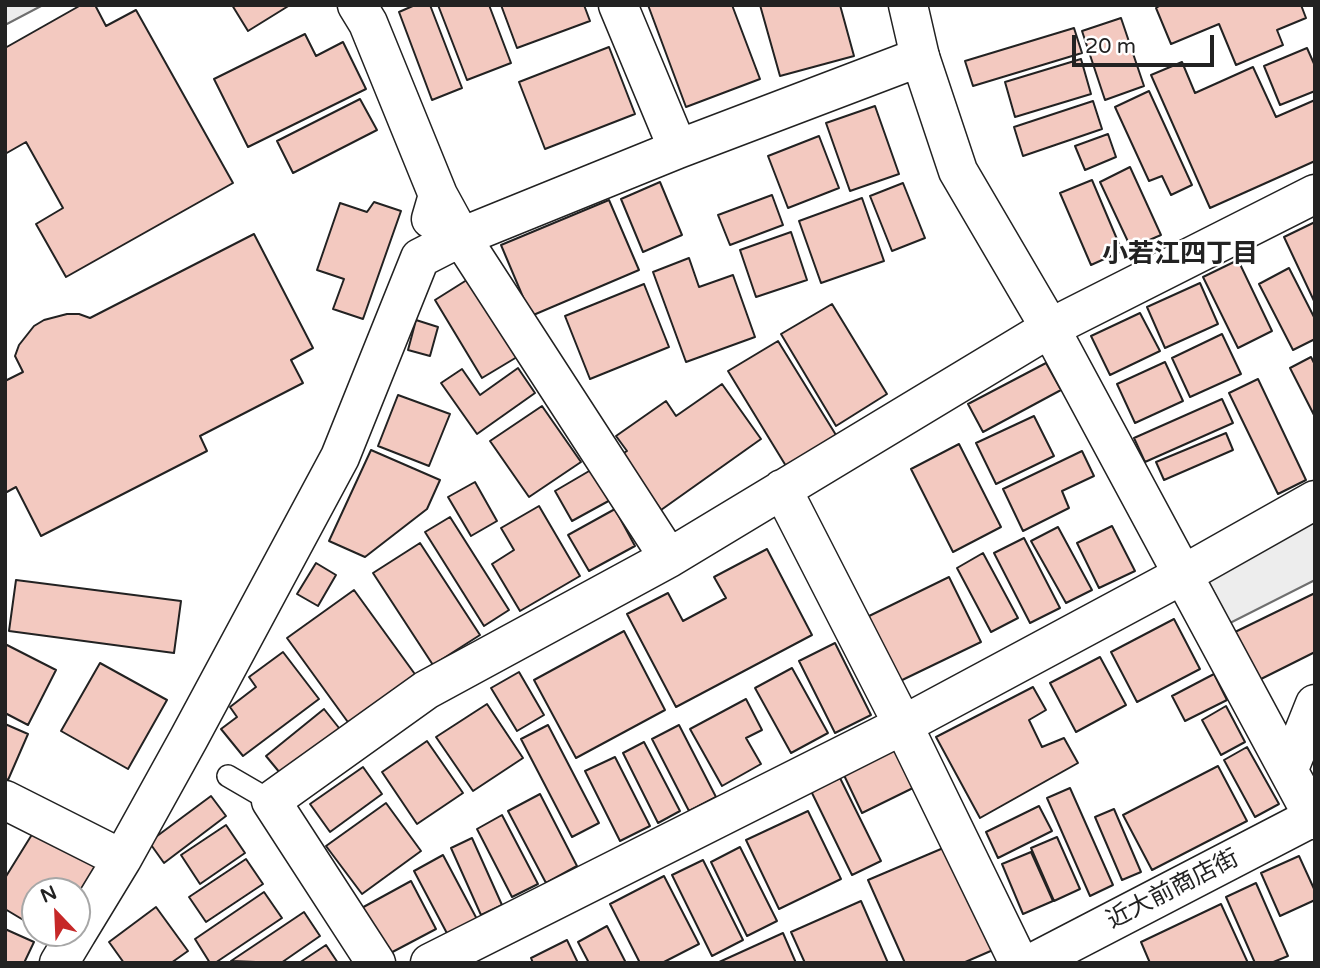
<!DOCTYPE html>
<meta charset="utf-8">
<style>
body{margin:0}
#map{position:relative;width:1320px;height:968px;overflow:hidden;background:#fff;font-family:"Varela Round",sans-serif}
canvas{display:block}
.frame{position:absolute;inset:0;border:7px solid #222;pointer-events:none}
.north{position:absolute;left:21px;top:877px;width:70px;height:70px;box-sizing:border-box;background:#fff;border:2px solid #a7a7a7;border-radius:50%;rotate:337deg;font-size:19px;font-weight:700;line-height:28px;text-align:center;color:#222}
.north::after{content:'';display:block;margin:auto;width:24px;height:32px;background:#c62828;clip-path:polygon(50% 0,100% 100%,50% 72%,0 100%)}
.scale{position:absolute;left:1072px;top:35px;width:142px;height:32px;box-sizing:border-box;border:4px solid #222;border-top:0;padding-left:9px;font-size:21px;line-height:24px;white-space:nowrap;color:#222;-webkit-text-stroke:5px #fff;paint-order:stroke}
</style>
<div id="map">
<canvas width="1320" height="968"></canvas>
<div class="frame"></div>
<div class="north">N</div>
<div class="scale">20 m</div>
</div>
<script>
const g = document.querySelector('canvas').getContext('2d');
g.lineJoin = 'round';
function fillPath(path, color) {
  g.fillStyle = color;
  g.fill(path, 'evenodd');
}
function strokePath(path, color, width, dash) {
  g.strokeStyle = color;
  g.lineWidth = width;
  g.lineCap = dash ? 'butt' : 'round';
  g.setLineDash(dash || []);
  g.stroke(path);
}
function drawText(font, color, halo, rows, align = 'center') {
  g.font = font + ' "Varela Round","Noto Sans JP",sans-serif';
  g.lineWidth = 5;
  g.setLineDash([]);
  g.textBaseline = 'middle';
  g.strokeStyle = halo;
  g.fillStyle = color;
  for (const [text, x, y, turn = 0] of rows) {
    g.save();
    g.translate(x, y);
    g.rotate((+turn || 0) * Math.PI / 180);
    g.textAlign = isNaN(turn) ? turn : align;
    if (halo) g.strokeText(text, 0, 0);
    g.fillText(text, 0, 0);
    g.restore();
  }
}
const parking = new Path2D(`
 M 5,5 L 43,5 L 5,25 Z
 M 1315,516 L 1315,580 L 1230,623 L 1204,573 Z`);
fillPath(parking, '#ededed');
strokePath(parking, '#6f6f6f', 2);
const building = new Path2D(`
 M 81,5 L 95,5 L 106,26 L 136,10 L 233,183 L 66,277 L 36,224 L 63,208 L 26,142 L 5,154 L 5,48 Z
 M 232,5 L 290,5 L 248,31 Z
 M 415,5 L 430,5 L 462,88 L 432,100 L 399,12 Z
 M 438,5 L 489,5 L 511,63 L 467,80 Z
 M 501,5 L 584,5 L 590,21 L 517,48 Z
 M 648,5 L 732,5 L 760,79 L 686,107 Z
 M 760,5 L 840,5 L 854,56 L 780,76 Z
 M 1161,5 L 1301,5 L 1306,18 L 1277,30 L 1283,45 L 1236,65 L 1219,24 L 1171,44 L 1156,8 Z
 M 1121,18 L 1144,86 L 1105,100 L 1082,31 Z
 M 1074,28 L 1082,53 L 973,86 L 965,61 Z
 M 305,34 L 316,56 L 343,42 L 366,89 L 248,147 L 214,79 Z
 M 609,47 L 635,114 L 545,149 L 519,82 Z
 M 1307,48 L 1315,66 L 1315,91 L 1280,105 L 1264,66 Z
 M 1081,59 L 1091,94 L 1015,117 L 1005,82 Z
 M 1182,62 L 1195,93 L 1253,67 L 1276,117 L 1315,100 L 1315,161 L 1210,208 L 1151,75 Z
 M 1149,91 L 1192,185 L 1171,195 L 1162,176 L 1149,181 L 1115,107 Z
 M 360,99 L 377,130 L 293,173 L 277,141 Z
 M 1093,101 L 1102,129 L 1023,156 L 1014,127 Z
 M 875,106 L 899,174 L 850,191 L 826,123 Z
 M 1108,134 L 1116,157 L 1085,170 L 1075,146 Z
 M 819,136 L 839,188 L 788,208 L 768,156 Z
 M 1130,167 L 1161,235 L 1131,248 L 1100,182 Z
 M 1092,180 L 1122,251 L 1091,265 L 1060,193 Z
 M 660,182 L 682,235 L 643,252 L 621,199 Z
 M 903,183 L 925,238 L 892,251 L 870,196 Z
 M 772,195 L 783,225 L 730,245 L 718,215 Z
 M 862,198 L 884,261 L 821,283 L 799,221 Z
 M 609,200 L 639,270 L 531,316 L 501,245 Z
 M 374,202 L 401,211 L 363,319 L 333,309 L 344,279 L 317,270 L 340,203 L 367,212 Z
 M 1315,222 L 1315,303 L 1284,237 Z
 M 791,232 L 807,280 L 756,297 L 740,250 Z
 M 254,234 L 313,348 L 291,360 L 303,383 L 200,436 L 207,451 L 41,536 L 16,487 L 5,493 L 5,381 L 23,372 L 15,356 L 19,345 L 34,326 L 44,320 L 67,314 L 79,314 L 90,318 Z
 M 689,258 L 699,287 L 733,275 L 755,337 L 686,362 L 653,272 Z
 M 1238,260 L 1272,331 L 1238,348 L 1203,277 Z
 M 1289,268 L 1315,319 L 1315,339 L 1293,350 L 1259,284 Z
 M 470,278 L 517,357 L 482,378 L 435,300 Z
 M 1200,283 L 1218,324 L 1165,348 L 1147,307 Z
 M 644,284 L 669,347 L 590,379 L 565,316 Z
 M 832,304 L 887,394 L 836,426 L 781,334 Z
 M 1140,313 L 1160,351 L 1110,375 L 1091,336 Z
 M 416,320 L 438,327 L 430,356 L 408,350 Z
 M 1222,334 L 1241,374 L 1190,397 L 1172,358 Z
 M 778,341 L 836,435 L 786,466 L 728,371 Z
 M 1311,357 L 1315,365 L 1315,417 L 1290,368 Z
 M 1165,362 L 1183,401 L 1135,423 L 1117,384 Z
 M 1046,363 L 1061,390 L 983,432 L 968,404 Z
 M 518,368 L 535,393 L 477,434 L 441,383 L 462,369 L 480,395 Z
 M 1258,379 L 1306,480 L 1278,494 L 1229,393 Z
 M 722,384 L 761,439 L 661,510 L 622,454 L 627,451 L 616,436 L 666,401 L 676,416 Z
 M 398,395 L 450,414 L 429,466 L 378,446 Z
 M 1222,399 L 1233,423 L 1145,462 L 1134,438 Z
 M 542,406 L 581,462 L 529,497 L 490,441 Z
 M 1034,416 L 1054,456 L 996,484 L 976,443 Z
 M 1226,433 L 1233,450 L 1164,480 L 1156,462 Z
 M 959,444 L 1001,527 L 953,552 L 911,469 Z
 M 371,450 L 440,480 L 427,509 L 365,557 L 329,541 Z
 M 1082,451 L 1094,476 L 1062,491 L 1069,508 L 1023,531 L 1003,489 Z
 M 596,467 L 614,498 L 572,521 L 555,491 Z
 M 475,482 L 497,521 L 471,536 L 448,497 Z
 M 539,506 L 580,576 L 520,611 L 492,564 L 514,550 L 501,528 Z
 M 615,509 L 635,546 L 589,571 L 568,535 Z
 M 450,517 L 509,610 L 484,626 L 425,532 Z
 M 1112,526 L 1135,571 L 1099,588 L 1077,543 Z
 M 1058,527 L 1092,590 L 1066,603 L 1031,541 Z
 M 1024,538 L 1060,608 L 1030,623 L 994,553 Z
 M 420,543 L 480,635 L 433,665 L 373,573 Z
 M 767,549 L 812,635 L 676,707 L 627,614 L 668,593 L 683,621 L 726,598 L 714,577 Z
 M 983,553 L 1018,618 L 991,632 L 957,568 Z
 M 316,563 L 336,575 L 318,606 L 297,594 Z
 M 949,577 L 981,642 L 896,683 L 865,618 Z
 M 16,580 L 181,601 L 174,653 L 9,631 Z
 M 354,590 L 417,677 L 350,725 L 287,638 Z
 M 1315,593 L 1315,652 L 1259,680 L 1235,632 Z
 M 1174,619 L 1200,669 L 1137,702 L 1111,652 Z
 M 624,631 L 665,710 L 576,758 L 534,680 Z
 M 835,643 L 871,715 L 835,733 L 799,661 Z
 M 5,644 L 56,670 L 28,725 L 5,713 Z
 M 283,652 L 319,699 L 243,756 L 221,729 L 237,717 L 230,707 L 256,687 L 249,677 Z
 M 1100,657 L 1126,705 L 1076,732 L 1050,683 Z
 M 100,663 L 167,700 L 128,769 L 61,731 Z
 M 792,668 L 828,733 L 791,753 L 755,688 Z
 M 519,672 L 544,715 L 517,731 L 491,688 Z
 M 1214,674 L 1227,700 L 1185,721 L 1172,696 Z
 M 1033,687 L 1046,710 L 1029,720 L 1042,747 L 1064,738 L 1078,763 L 980,818 L 936,737 Z
 M 746,699 L 762,730 L 746,738 L 761,764 L 722,786 L 690,729 Z
 M 487,704 L 523,758 L 473,791 L 436,737 Z
 M 1226,706 L 1245,742 L 1221,755 L 1202,720 Z
 M 324,709 L 343,733 L 285,779 L 266,756 Z
 M 5,724 L 28,734 L 8,780 L 5,779 Z
 M 548,725 L 599,823 L 572,837 L 521,739 Z
 M 679,725 L 716,797 L 689,811 L 652,739 Z
 M 427,741 L 463,793 L 417,824 L 382,772 Z
 M 644,742 L 680,811 L 658,823 L 623,753 Z
 M 895,745 L 915,787 L 862,813 L 842,771 Z
 M 1247,747 L 1279,804 L 1255,817 L 1224,760 Z
 M 615,757 L 650,826 L 620,841 L 585,771 Z
 M 1218,766 L 1247,821 L 1152,870 L 1123,815 Z
 M 363,767 L 382,794 L 330,832 L 310,804 Z
 M 840,778 L 881,861 L 852,875 L 811,791 Z
 M 1070,788 L 1113,885 L 1090,896 L 1047,798 Z
 M 540,794 L 577,866 L 546,883 L 508,811 Z
 M 211,796 L 226,816 L 164,863 L 149,842 Z
 M 386,803 L 421,851 L 362,894 L 326,846 Z
 M 1039,806 L 1052,831 L 998,858 L 986,832 Z
 M 1114,809 L 1141,872 L 1122,880 L 1095,817 Z
 M 808,811 L 841,879 L 779,909 L 746,840 Z
 M 502,815 L 538,884 L 512,897 L 477,829 Z
 M 226,825 L 245,853 L 200,884 L 181,855 Z
 M 36,828 L 100,866 L 77,903 L 77,891 L 35,891 L 35,927 L 5,909 L 5,878 Z
 M 1057,837 L 1080,889 L 1054,901 L 1031,848 Z
 M 472,838 L 502,905 L 481,915 L 451,848 Z
 M 948,846 L 993,950 L 963,963 L 905,963 L 868,880 Z
 M 740,847 L 777,921 L 747,936 L 711,862 Z
 M 1031,852 L 1053,901 L 1023,914 L 1002,864 Z
 M 443,855 L 479,923 L 450,939 L 414,871 Z
 M 1299,856 L 1315,891 L 1315,900 L 1280,916 L 1261,873 Z
 M 246,859 L 263,884 L 206,922 L 189,897 Z
 M 703,860 L 743,940 L 712,956 L 672,875 Z
 M 664,876 L 699,944 L 662,963 L 640,963 L 610,904 Z
 M 411,881 L 436,929 L 383,957 L 358,910 Z
 M 1256,883 L 1288,956 L 1271,963 L 1255,963 L 1226,897 Z
 M 264,892 L 282,918 L 215,963 L 210,963 L 195,939 Z
 M 861,901 L 888,963 L 805,963 L 791,932 Z
 M 1221,904 L 1248,963 L 1150,963 L 1141,942 Z
 M 156,907 L 188,951 L 171,963 L 124,963 L 109,942 Z
 M 304,912 L 320,936 L 281,963 L 231,961 Z
 M 607,926 L 626,963 L 589,963 L 578,942 Z
 M 5,929 L 34,942 L 24,963 L 5,963 Z
 M 783,933 L 796,963 L 717,963 Z
 M 567,940 L 578,963 L 533,963 L 531,958 Z
 M 326,945 L 338,963 L 299,963 Z`);
fillPath(building, '#f3c9c0');
strokePath(building, '#222', 2);
const lane = new Path2D(`
 M 228,776 L 271,801`);
const street = new Path2D(`
 M 357,5 L 368,23 L 438,195 L 431,219
 M 618,5 L 678,149
 M 438,195 L 461,237 L 669,558
 M 782,489 L 903,725 L 1019,963
 M 1289,769 L 1315,704
 M 5,800 L 122,859
 M 77,933 L 122,859 L 189,738 L 340,457 L 420,258 L 461,237 L 678,149 L 920,57 L 958,171 L 1050,328 L 1315,820
 M 59,963 L 77,933
 M 376,963 L 271,801 L 426,690 L 669,558 L 1050,328 L 1315,194
 M 430,963 L 903,725 L 1184,574 L 1315,500
 M 1032,963 L 1315,816`);
const secondary = new Path2D(`
 M 908,5 L 920,57`);
strokePath(lane, '#222', 24);
strokePath(street, '#222', 41);
strokePath(secondary, '#222', 41);
strokePath(lane, '#fff', 21);
strokePath(street, '#fff', 38);
strokePath(secondary, '#fff', 38);
drawText('24px', '#222', '#fff', [
 ["近大前商店街",1173,890,-27]
]);
drawText('bold 26px', '#222', '#fff', [
 ["小若江四丁目",1180,255]
]);
</script>
